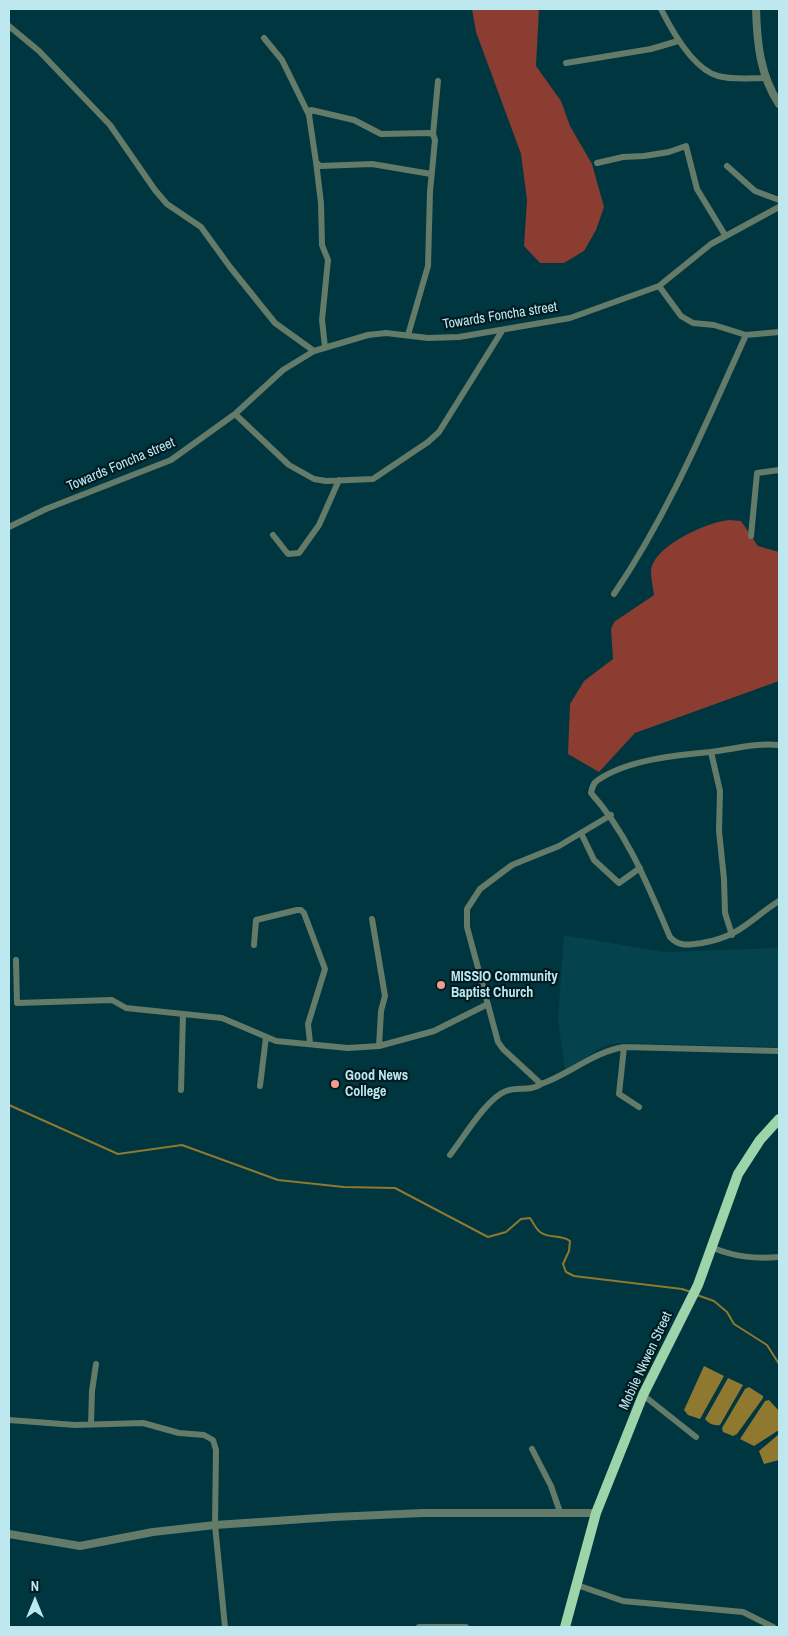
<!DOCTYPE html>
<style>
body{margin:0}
#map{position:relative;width:788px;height:1636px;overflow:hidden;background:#00363f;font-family:"Archivo Narrow",sans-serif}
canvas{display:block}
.frame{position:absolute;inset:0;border:10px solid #bee8f0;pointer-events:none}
.north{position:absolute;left:10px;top:1576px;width:50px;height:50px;-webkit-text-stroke:4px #001c21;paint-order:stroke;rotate:0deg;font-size:14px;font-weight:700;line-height:20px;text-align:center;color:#bee8f0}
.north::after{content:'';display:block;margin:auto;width:18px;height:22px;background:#bee8f0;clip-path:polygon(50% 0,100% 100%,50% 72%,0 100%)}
</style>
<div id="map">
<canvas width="788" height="1636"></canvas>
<div class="frame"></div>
<div class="north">N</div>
</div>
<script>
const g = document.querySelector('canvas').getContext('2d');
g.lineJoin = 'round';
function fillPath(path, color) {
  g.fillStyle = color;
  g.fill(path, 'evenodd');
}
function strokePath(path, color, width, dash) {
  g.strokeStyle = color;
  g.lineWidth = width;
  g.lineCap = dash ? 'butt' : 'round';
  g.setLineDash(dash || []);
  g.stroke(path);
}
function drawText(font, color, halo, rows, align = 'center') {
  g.font = font + ' "Archivo Narrow",sans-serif';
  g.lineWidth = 4.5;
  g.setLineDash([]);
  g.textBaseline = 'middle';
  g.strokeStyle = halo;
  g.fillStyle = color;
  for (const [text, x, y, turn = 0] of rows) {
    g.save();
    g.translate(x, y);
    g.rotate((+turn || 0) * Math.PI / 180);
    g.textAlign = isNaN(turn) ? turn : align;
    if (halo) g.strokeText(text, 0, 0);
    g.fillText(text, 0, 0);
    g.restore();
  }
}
fillPath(new Path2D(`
 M 564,935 L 664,952 L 779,948 L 779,1047 L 617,1043 L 602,1047 L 565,1070 L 558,1019 Z`), '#04434d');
fillPath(new Path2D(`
 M 472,9 L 539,9 L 536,66 L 561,101 L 570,126 L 592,164 L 604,207 L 596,230 L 584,251 L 564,263 L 540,263 L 524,246 L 527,200 L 521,154 L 476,32 Z
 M 729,520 L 741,521 L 758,546 L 779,552 L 779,681 L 635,733 L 599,772 L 568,754 L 570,704 L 584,681 L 613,659 L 611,629 L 614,622 L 654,595 C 653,588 651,579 651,571 C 653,546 707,522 729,520 Z`), '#8a3d30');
fillPath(new Path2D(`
 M 704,1366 L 724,1376 L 700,1419 L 688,1415 L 684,1410 Z
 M 728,1378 L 743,1385 L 720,1425 C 714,1426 709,1424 705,1419 Z
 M 749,1387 L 763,1396 L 763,1398 L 737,1434 L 733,1436 L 723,1432 L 722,1428 L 745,1389 Z
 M 769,1400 L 779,1411 L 779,1430 L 754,1446 L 740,1439 L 765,1401 Z
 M 779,1434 L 779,1460 L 764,1464 L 759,1451 Z`), '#8f7830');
strokePath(new Path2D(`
 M 9,1105 L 118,1154 L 182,1145 L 278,1180 L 344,1187 L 395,1188 L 488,1237 L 506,1232 L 521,1219 L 530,1218 C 533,1222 536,1229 540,1232 C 549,1239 561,1234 570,1241 L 569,1251 L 563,1264 L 566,1272 L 574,1276 L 682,1289 L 691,1292
 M 697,1295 L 714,1301 L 727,1312 L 734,1324 L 767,1345 L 779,1364`), '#8f7830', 2);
strokePath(new Path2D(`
 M 661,9 C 672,31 693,69 718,76 C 733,80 751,78 766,78
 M 9,26 L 39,51 L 110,125 L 155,190 L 167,204 L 201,227 L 230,267 L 275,323 L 314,351
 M 264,38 L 282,60 L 309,115
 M 566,63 L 651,49 L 678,41
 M 433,134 L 438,81
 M 316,162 L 321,203 L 322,245 L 328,260 L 322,320 L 325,347
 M 597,163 L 623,157 L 644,156 L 669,152 L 686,146 L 697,189 L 725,235
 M 727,166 L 755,191 L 779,200
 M 659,286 L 681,316 L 693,323 L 714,325 L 746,335 L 779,332
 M 408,335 L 428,266 L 430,192 L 435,140 L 433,134 L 428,133 L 381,134 L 354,120 L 311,110 L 309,115 L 316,162 L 320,166 L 372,164 L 431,174
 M 235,414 L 289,465 L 314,479 L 326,481 L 373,479 L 428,442 L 439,432 L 502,331
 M 9,527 L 46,509 L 171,460 L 235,414 L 283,370 L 314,351 L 368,335 L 386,333 L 428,338 L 459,337 L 570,318 L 659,286 L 711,244 L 779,207
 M 273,535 L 288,554 L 299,553 L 319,525 L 339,480
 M 751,536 L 757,473 L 779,470
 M 614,594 C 669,513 706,423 746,335
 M 779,745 C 753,743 735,749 710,752 C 676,755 627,760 598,780 C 593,783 592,788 591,793 C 628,834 648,886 670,937 C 679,947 689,945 702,943 C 741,936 749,920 779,901
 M 711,752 L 720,791 L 719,831 L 724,879 L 725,913 L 732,935
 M 611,815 L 559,846 L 512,865 L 480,889 L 467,909 L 467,927 L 498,1042 L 503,1049 L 541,1084 C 570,1074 593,1052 624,1047 L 779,1051
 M 581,833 L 594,860 L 619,883 L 640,868
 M 372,919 L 385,996 L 381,1011 L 379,1046
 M 254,945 L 256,920 L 297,910 L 301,910 L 304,913 L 325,969 L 308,1024 L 310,1043
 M 16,960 L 17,1003 L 112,1000 L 126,1008 L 222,1018 L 276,1041 L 348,1048 L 379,1046 L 434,1031 L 488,1004
 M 624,1047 L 619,1094 L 639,1107
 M 260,1086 L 266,1037
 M 181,1090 L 183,1014
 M 450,1155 C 464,1137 487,1098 506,1091 C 518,1086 530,1092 541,1084
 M 713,1248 C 736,1257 755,1259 779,1257
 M 643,1395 L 696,1437
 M 9,1420 L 75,1425 L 143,1423 L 179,1433 L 204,1435 L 213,1440 L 216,1450 L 215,1525 L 225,1627
 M 91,1424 L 92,1391 L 96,1364
 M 532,1449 L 551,1486 L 560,1512
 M 577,1585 L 623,1601 L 743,1612 L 773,1627
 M 419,1627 L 466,1627`), '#637b68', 6);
strokePath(new Path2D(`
 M 756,9 C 757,43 760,75 779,104
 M 9,1534 L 80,1546 L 153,1532 L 215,1525 L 334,1517 L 423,1513 L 596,1513`), '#637b68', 8);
strokePath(new Path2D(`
 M 565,1627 L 596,1513 L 643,1395 L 698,1285 L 738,1174 L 760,1140 L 779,1119`), '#9ed4aa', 10);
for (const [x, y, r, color] of [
 [441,985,5,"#f49d8d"],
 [335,1084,5,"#f49d8d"]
]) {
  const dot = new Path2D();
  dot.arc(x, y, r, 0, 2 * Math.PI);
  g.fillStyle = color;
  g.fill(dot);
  strokePath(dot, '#001c21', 2);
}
drawText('14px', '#bee8f0', '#001c21', [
 ["Towards Foncha street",500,316,-9],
 ["Towards Foncha street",121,465,-23],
 ["Mobile Nkwen Street",646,1361,-65]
]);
drawText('bold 14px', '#bee8f0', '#001c21', [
 ["MISSIO Community",451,977],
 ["Baptist Church",451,993],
 ["Good News",345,1076],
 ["College",345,1092]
], 'left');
</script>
